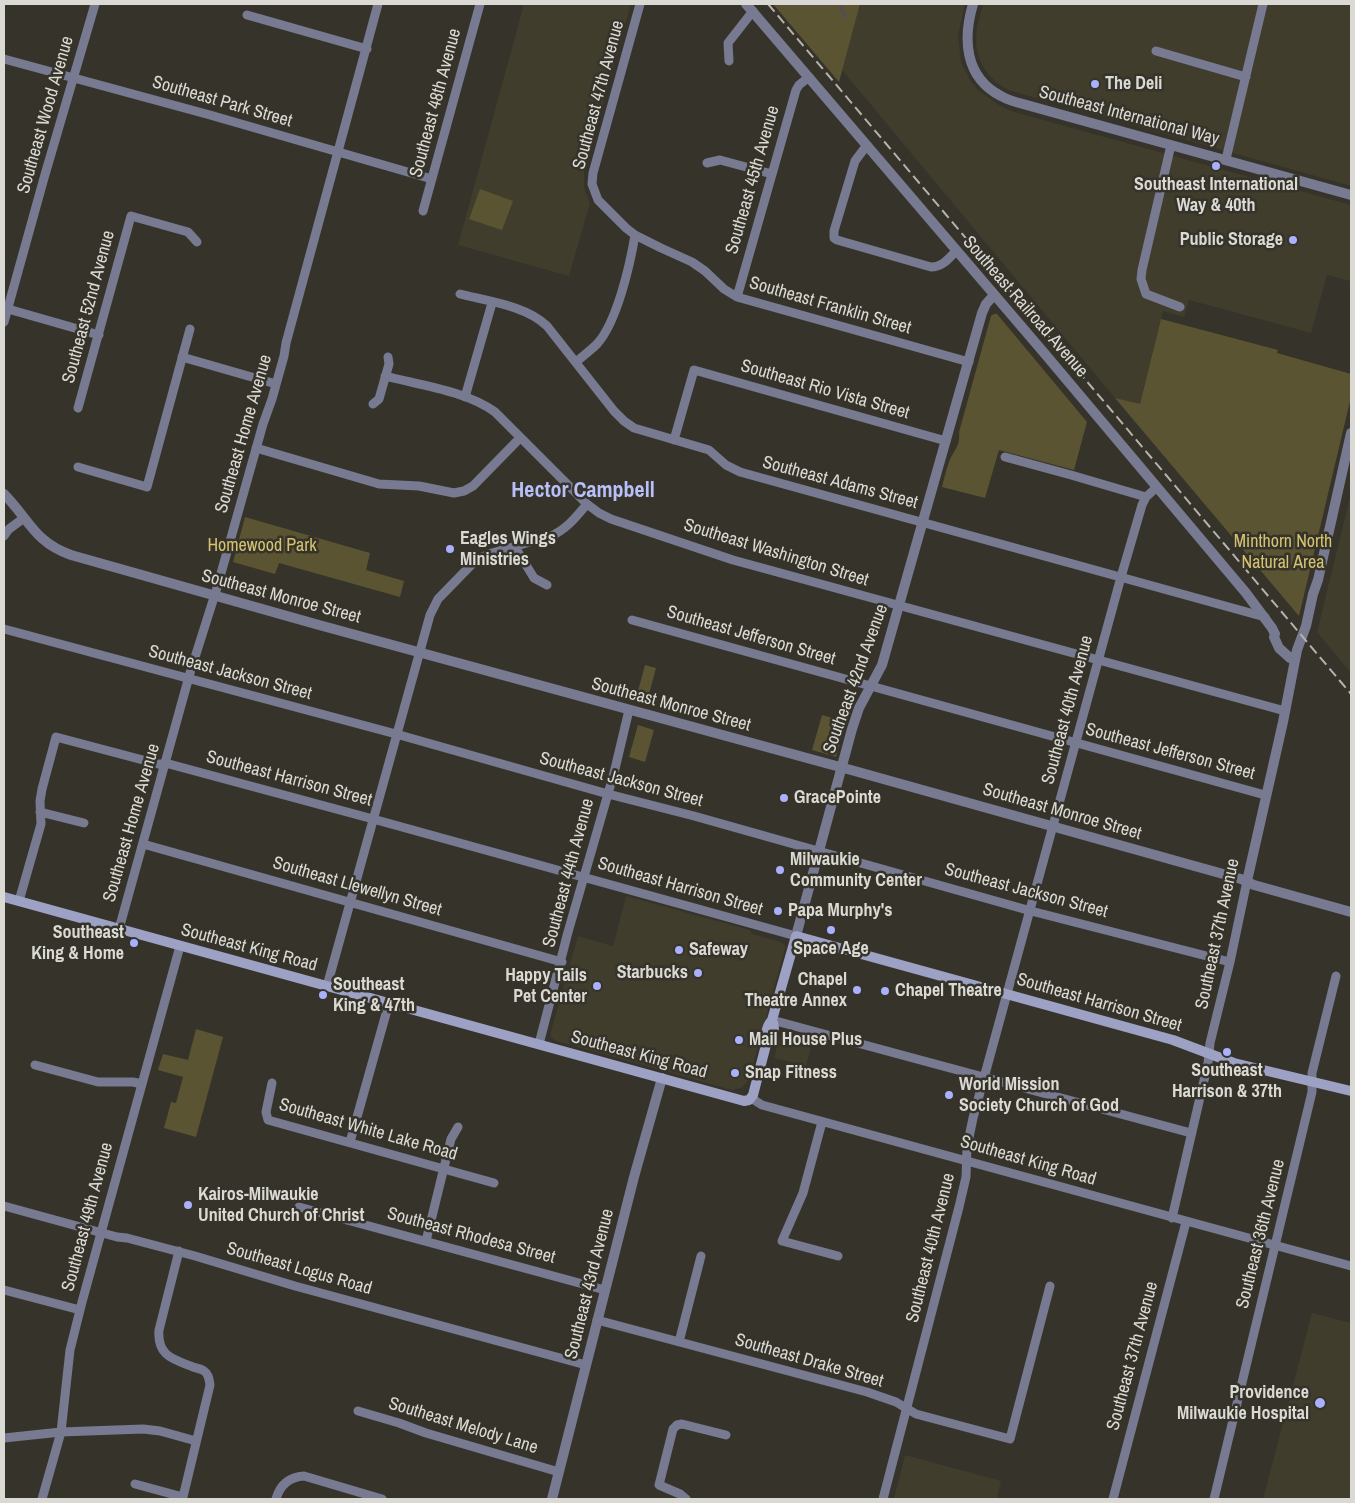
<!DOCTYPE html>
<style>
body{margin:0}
#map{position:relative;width:1355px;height:1503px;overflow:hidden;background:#35332a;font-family:"Archivo Narrow",sans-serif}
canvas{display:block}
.frame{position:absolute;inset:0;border:5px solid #dad9d3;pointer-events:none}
</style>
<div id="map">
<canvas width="1355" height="1503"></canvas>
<div class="frame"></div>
</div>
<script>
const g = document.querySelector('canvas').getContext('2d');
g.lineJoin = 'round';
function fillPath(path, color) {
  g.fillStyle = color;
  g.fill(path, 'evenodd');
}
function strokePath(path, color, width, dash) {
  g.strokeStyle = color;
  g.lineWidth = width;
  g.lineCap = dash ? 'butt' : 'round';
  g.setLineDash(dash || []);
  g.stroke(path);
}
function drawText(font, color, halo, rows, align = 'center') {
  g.font = font + ' "Archivo Narrow",sans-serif';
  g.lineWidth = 5;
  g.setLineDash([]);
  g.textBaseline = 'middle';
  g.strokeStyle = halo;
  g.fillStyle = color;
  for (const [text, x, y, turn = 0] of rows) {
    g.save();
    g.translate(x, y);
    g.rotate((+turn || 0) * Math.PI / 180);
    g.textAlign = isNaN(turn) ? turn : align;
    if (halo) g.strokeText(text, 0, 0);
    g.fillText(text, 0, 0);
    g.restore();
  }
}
fillPath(new Path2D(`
 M 524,4 L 631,4 L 584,172 L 584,188 L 590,203 L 569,276 L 458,245 Z
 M 860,4 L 965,4 L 958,35 L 961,62 L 970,80 L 978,90 L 999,105 L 1014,112 L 1351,205 L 1351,281 L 1327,275 L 1311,333 L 1189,300 L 1184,317 L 1163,311 L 1140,405 L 1115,398 L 842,70 Z
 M 983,4 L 1351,4 L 1351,186 L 1008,90 L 997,83 L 988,74 L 981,63 L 977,51 L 976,39 L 977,27 Z
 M 1351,493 L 1351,673 L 1317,632 Z
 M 626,896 L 750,930 L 752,934 L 781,942 L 785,945 L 785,948 L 749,1080 L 741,1088 L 732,1090 L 556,1041 L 551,1037 L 551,1031 L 578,936 L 613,946 Z
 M 781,1032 L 813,1040 L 806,1066 L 774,1058 Z
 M 1312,1313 L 1351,1323 L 1351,1499 L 1263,1499 Z
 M 905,1455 L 1001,1481 L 997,1499 L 894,1499 Z`), '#403d2d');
fillPath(new Path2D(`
 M 773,4 L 860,4 L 839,82 Z
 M 480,189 L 513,201 L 502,230 L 469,219 Z
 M 994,314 L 997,314 L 1087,422 L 1074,470 L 999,450 L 985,498 L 942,487 C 944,479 946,470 949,462 C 953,451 961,446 959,432 L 991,316 Z
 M 1161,319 L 1278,350 L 1277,353 L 1351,374 L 1351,397 L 1299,616 L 1115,398 L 1140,404 Z
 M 245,517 L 370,553 L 366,570 L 404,581 L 400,597 L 279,563 L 275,574 L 233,562 Z
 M 645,665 L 656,668 L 648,698 L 646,698 L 644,704 L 635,702 Z
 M 822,715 L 846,722 L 836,757 L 812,750 Z
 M 638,725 L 654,730 L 645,762 L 629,757 Z
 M 196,1029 L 223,1037 L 196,1137 L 164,1128 L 171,1102 L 176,1103 L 183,1077 L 158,1070 L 163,1054 L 188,1060 Z`), '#5b5433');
strokePath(new Path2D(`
 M 839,4 L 846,17`), '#4d4c66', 2);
strokePath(new Path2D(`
 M 640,4 L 593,173 L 592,184 L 598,200 L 626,228 L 635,235 L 661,248 L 692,262 L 705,271 L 724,289 L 737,297 L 969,362
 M 247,15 L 367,49
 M 1156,51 L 1246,77
 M 4,59 L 210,115 L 432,179
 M 729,61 L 728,43 L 753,11
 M 867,145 L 855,161 L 834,231 L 834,238 L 837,240 L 931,267 C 943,267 949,258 956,251
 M 1171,145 L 1142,270 L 1141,279 L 1146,294 L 1180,307
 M 1226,159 L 1263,4
 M 707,163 L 720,160 L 772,174
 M 423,211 L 480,4
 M 460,294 C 488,301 527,306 547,326 L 614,411 L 624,421 L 634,428 L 709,450 L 726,465 L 740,472 L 1265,617
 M 737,297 L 796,90 L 799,85 L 809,77
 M 8,309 L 99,335
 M 4,322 L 44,178 L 95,4
 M 182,357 L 276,384
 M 576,362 C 583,356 591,350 597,344 C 617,322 630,265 635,235
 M 385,376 C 420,385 466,391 495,412 L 587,504 L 599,513 L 611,519 L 733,560 L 1285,711
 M 465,397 L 492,303
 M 373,404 L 379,399 L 389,364 L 388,357
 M 78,408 L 131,216 L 188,232 L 197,242
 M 674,440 L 694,370 L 946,441
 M 256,448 L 379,484 L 419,486 L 454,493 L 464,491 L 473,486 L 520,438
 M 1005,457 L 1071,475 L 1146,497
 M 78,467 L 147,487 L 190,329
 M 4,536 L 9,529 L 24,518
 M 515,547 L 534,578 L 547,585
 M 632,620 L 1265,795
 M 4,629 L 396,734 L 608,794 L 694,816 L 1031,911 L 1230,962
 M 40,812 L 84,823
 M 143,844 L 562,962
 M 19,901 L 41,824 L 40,801 L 42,789 L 56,737 L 158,764 L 169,764 L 373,819 L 796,936
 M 119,929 L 190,673 L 216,591 L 263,424 L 272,399 L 284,356 L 286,343 L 378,4
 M 327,986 L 430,615 L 438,599 L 477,559 L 492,553 L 551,536 C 567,529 576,517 587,504
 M 772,1020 L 1191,1133
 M 539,1044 L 568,932 L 614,773 L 629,710
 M 35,1065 L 98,1082 L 133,1082 L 142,1084
 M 272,1083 L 266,1112 L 268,1120 L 494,1183
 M 751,1098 L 762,1105 L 1351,1266
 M 822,1122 L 803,1193 L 782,1241 L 838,1256
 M 350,1142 L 389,1003
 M 4,1206 L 117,1237 L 127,1238 L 195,1256 L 295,1286 L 586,1365
 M 299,1207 L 605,1290
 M 1172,1218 L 1208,1063 L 1210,1043 L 1230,962 L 1247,881
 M 426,1241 L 451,1139 L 458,1127
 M 4,1290 L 80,1310
 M 597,1320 L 867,1392 L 896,1402 L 916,1414 L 1010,1439 L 1050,1286
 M 679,1342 L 701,1256
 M 358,1411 L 399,1423 L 426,1433 L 559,1472
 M 4,1438 L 61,1432 L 143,1429 L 160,1431 L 196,1441
 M 135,1484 L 183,1497 L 210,1385 C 209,1380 209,1374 204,1371 C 202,1369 196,1368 193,1367 C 173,1359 157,1356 159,1330 L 179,1251
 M 42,1499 L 61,1432 L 70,1350 L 82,1302 L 180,946
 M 276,1499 C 280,1485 289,1477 304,1476 L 382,1499
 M 686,1499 L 680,1494 L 659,1485 L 673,1429 L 677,1425 L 682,1424 L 726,1435
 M 883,1499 L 959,1207 L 966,1177 L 967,1147 L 973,1118 L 1121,577 L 1142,505 L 1146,497 L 1157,487
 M 1113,1499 L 1186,1222
 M 1214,1499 L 1312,1092 L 1312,1073 L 1336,976`), '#777a90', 9);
strokePath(new Path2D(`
 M 746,4 L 1045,354 L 1246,593 L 1272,628 L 1275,634 L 1274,637 L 1279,648 L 1290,658 L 1296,656
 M 973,4 C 963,38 964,77 1001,96 C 1008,100 1015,102 1023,104 L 1351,195
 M 4,494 C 29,519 34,542 71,555 L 319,625 L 851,770 L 1241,879 L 1254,885 L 1351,912
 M 1247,881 L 1283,722 L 1297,650 L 1306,626 L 1313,594 L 1318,580 L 1351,433
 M 796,936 L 852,729 L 859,708 L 882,665 L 982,313 L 986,304 L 994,295
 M 552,1499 L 634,1177 L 662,1078`), '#777a90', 10);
strokePath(new Path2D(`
 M 4,897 L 744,1101 L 749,1100 L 753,1095 L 767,1041 C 774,1035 776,1029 772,1020
 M 767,1041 C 765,1033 766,1027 772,1020 L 796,936 L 1173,1040 L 1234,1063 L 1351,1091`), '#9da1c4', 10);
strokePath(new Path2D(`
 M 768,4 L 1351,694`), '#b5b3ad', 2, [10, 5]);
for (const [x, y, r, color] of [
 [1095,84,5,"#a9b0fc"],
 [1216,166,5,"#a9b0fc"],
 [1293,240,5,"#a9b0fc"],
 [450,549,5,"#a9b0fc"],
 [784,798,5,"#a9b0fc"],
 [780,870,5,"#a9b0fc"],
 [778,911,5,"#a9b0fc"],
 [831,930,5,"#a9b0fc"],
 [134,943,5,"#a9b0fc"],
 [679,950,5,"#a9b0fc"],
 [698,973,5,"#a9b0fc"],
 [597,986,5,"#a9b0fc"],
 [857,990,5,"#a9b0fc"],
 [885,991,5,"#a9b0fc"],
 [323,995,5,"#a9b0fc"],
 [739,1040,5,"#a9b0fc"],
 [1227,1052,5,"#a9b0fc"],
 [735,1073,5,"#a9b0fc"],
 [949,1095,5,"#a9b0fc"],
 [188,1205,5,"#a9b0fc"],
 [1320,1403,6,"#a9b0fc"]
]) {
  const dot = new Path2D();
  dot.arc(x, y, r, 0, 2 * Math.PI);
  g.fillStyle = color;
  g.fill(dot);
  strokePath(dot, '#35332a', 2);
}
drawText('bold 18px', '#dad9d3', '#35332a', [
 ["The Deli",1105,84],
 ["Southeast International",1216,185,"center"],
 ["Way & 40th",1216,206,"center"],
 ["Public Storage",1283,240,"right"],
 ["Eagles Wings",460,539],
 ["Ministries",460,560],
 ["GracePointe",794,798],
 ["Milwaukie",790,860],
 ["Community Center",790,881],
 ["Papa Murphy's",788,911],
 ["Southeast",124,933,"right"],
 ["King & Home",124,954,"right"],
 ["Space Age",831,949,"center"],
 ["Safeway",689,950],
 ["Starbucks",688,973,"right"],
 ["Happy Tails",587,976,"right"],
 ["Pet Center",587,997,"right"],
 ["Chapel",847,980,"right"],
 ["Theatre Annex",847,1001,"right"],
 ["Southeast",333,985],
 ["King & 47th",333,1006],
 ["Chapel Theatre",895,991],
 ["Mail House Plus",749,1040],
 ["Southeast",1227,1071,"center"],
 ["Harrison & 37th",1227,1092,"center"],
 ["Snap Fitness",745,1073],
 ["World Mission",959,1085],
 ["Society Church of God",959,1106],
 ["Kairos-Milwaukie",198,1195],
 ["United Church of Christ",198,1216],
 ["Providence",1309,1393,"right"],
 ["Milwaukie Hospital",1309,1414,"right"]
], 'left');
drawText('18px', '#dad9d3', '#35332a', [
 ["Southeast 47th Avenue",599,95,-75],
 ["Southeast Park Street",222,102,16],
 ["Southeast 48th Avenue",436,103,-75],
 ["Southeast Wood Avenue",46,115,-74],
 ["Southeast International Way",1129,116,15],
 ["Southeast 45th Avenue",753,180,-74],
 ["Southeast Franklin Street",830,306,16],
 ["Southeast 52nd Avenue",89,307,-75],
 ["Southeast Railroad Avenue",1025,307,49],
 ["Southeast Rio Vista Street",825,390,16],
 ["Southeast Home Avenue",244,434,-74],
 ["Southeast Adams Street",840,483,15],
 ["Southeast Washington Street",776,553,17],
 ["Southeast Monroe Street",281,597,15],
 ["Southeast Jefferson Street",751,636,16],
 ["Southeast Jackson Street",230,673,15],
 ["Southeast 42nd Avenue",856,679,-70],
 ["Southeast Monroe Street",671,705,15],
 ["Southeast 40th Avenue",1068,710,-75],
 ["Southeast Jefferson Street",1170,752,15],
 ["Southeast Harrison Street",289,779,15],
 ["Southeast Jackson Street",621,780,15],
 ["Southeast Monroe Street",1062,812,16],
 ["Southeast Home Avenue",132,823,-74],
 ["Southeast 44th Avenue",569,873,-75],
 ["Southeast Llewellyn Street",357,887,16],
 ["Southeast Harrison Street",680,887,16],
 ["Southeast Jackson Street",1026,891,15],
 ["Southeast 37th Avenue",1218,934,-78],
 ["Southeast King Road",249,948,15],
 ["Southeast Harrison Street",1099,1003,16],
 ["Southeast King Road",639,1055,15],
 ["Southeast White Lake Road",368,1130,16],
 ["Southeast King Road",1028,1161,16],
 ["Southeast 49th Avenue",88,1217,-75],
 ["Southeast 36th Avenue",1261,1234,-76],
 ["Southeast Rhodesa Street",471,1236,15],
 ["Southeast 40th Avenue",931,1248,-76],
 ["Southeast Logus Road",299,1269,16],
 ["Southeast 43rd Avenue",590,1284,-76],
 ["Southeast 37th Avenue",1133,1356,-75],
 ["Southeast Drake Street",809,1361,16],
 ["Southeast Melody Lane",463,1426,17]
]);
drawText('18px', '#d5c371', '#35332a', [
 ["Minthorn North",1283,542],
 ["Natural Area",1283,563],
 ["Homewood Park",262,546]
]);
drawText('bold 22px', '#b9bff8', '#35332a', [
 ["Hector Campbell",583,491]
]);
</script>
